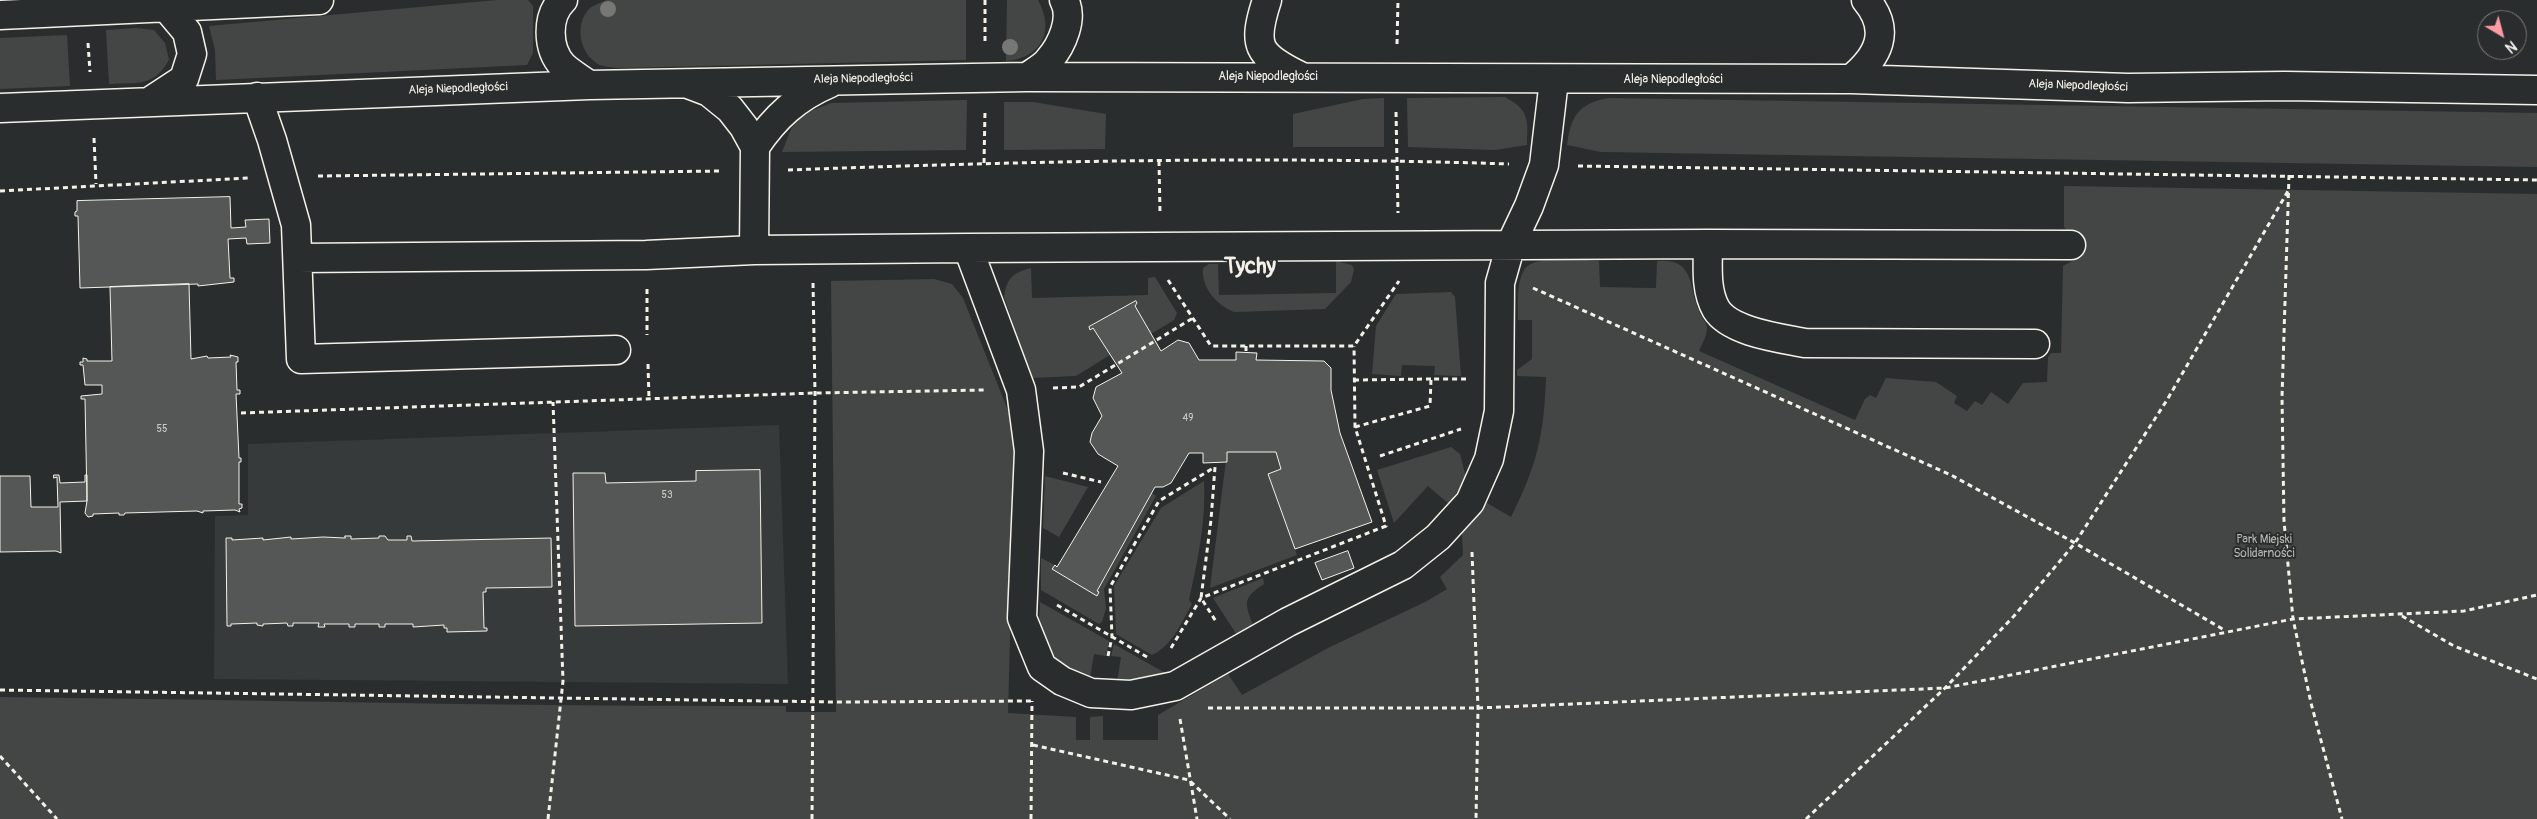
<!DOCTYPE html>
<meta charset="utf-8">
<style>
body{margin:0}
#map{position:relative;width:2537px;height:819px;overflow:hidden;background:#2a2d2e;font-family:Pangolin,sans-serif}
canvas{display:block}
.north{position:absolute;left:2477px;top:10px;width:50px;height:50px;box-sizing:border-box;background:#2a2d2e;border:1px solid #7b7b78;border-radius:50%;rotate:143deg;font-size:14px;font-weight:700;line-height:20px;text-align:center;color:#f4f1e8}
.north::after{content:'';display:block;margin:auto;width:18px;height:22px;background:#ff9aa2;clip-path:polygon(50% 0,100% 100%,50% 72%,0 100%)}
</style>
<div id="map">
<canvas width="2537" height="819"></canvas>
<div class="north">N</div>
</div>
<script>
const g = document.querySelector('canvas').getContext('2d');
g.lineJoin = 'round';
function fillPath(path, color) {
  g.fillStyle = color;
  g.fill(path, 'evenodd');
}
function strokePath(path, color, width, dash) {
  g.strokeStyle = color;
  g.lineWidth = width;
  g.lineCap = dash ? 'butt' : 'round';
  g.setLineDash(dash || []);
  g.stroke(path);
}
function drawText(font, color, halo, rows, align = 'center') {
  g.font = font + ' Pangolin,sans-serif';
  g.lineWidth = 4;
  g.setLineDash([]);
  g.textBaseline = 'middle';
  g.strokeStyle = halo;
  g.fillStyle = color;
  for (const [text, x, y, turn = 0] of rows) {
    g.save();
    g.translate(x, y);
    g.rotate((+turn || 0) * Math.PI / 180);
    g.textAlign = isNaN(turn) ? turn : align;
    if (halo) g.strokeText(text, 0, 0);
    g.fillText(text, 0, 0);
    g.restore();
  }
}
fillPath(new Path2D(`
 M 779,425 L 788,684 L 214,679 L 215,516 L 248,515 L 248,444 Z`), '#373a3a');
fillPath(new Path2D(`
 M 497,0 L 528,0 L 533,6 L 533,53 L 527,65 L 216,80 L 215,50 L 209,26 Z
 M 607,0 L 966,0 L 966,60 L 618,68 C 611,67 600,67 595,62 C 579,50 575,24 589,9 C 593,5 602,2 607,0 Z
 M 1007,0 L 1038,0 C 1055,31 1042,58 1006,61 Z
 M 136,28 L 154,30 L 165,43 L 169,60 C 153,88 137,82 109,84 L 106,30 Z
 M 67,35 L 70,86 L 0,89 L 0,38 Z
 M 1505,97 C 1529,110 1528,119 1527,145 L 1495,150 L 1408,147 L 1407,98 Z
 M 1384,98 L 1384,147 L 1293,147 L 1293,114 L 1363,99 Z
 M 1608,98 L 2537,113 L 2537,167 L 1601,152 L 1567,145 C 1571,116 1578,104 1608,98 Z
 M 967,100 L 966,150 L 782,152 L 791,129 L 798,120 L 806,113 L 831,103 Z
 M 1004,102 L 1033,102 L 1106,114 L 1105,149 L 1004,150 Z
 M 2064,186 L 2537,194 L 2537,819 L 0,819 L 0,697 C 262,700 524,707 786,706 L 786,712 L 836,712 L 831,281 L 934,279 L 952,284 L 963,298 L 1013,423 L 1015,446 L 1008,713 L 1076,717 L 1076,740 L 1090,740 L 1090,717 L 1103,716 L 1103,740 L 1158,740 L 1158,715 L 1228,674 L 1242,695 L 1328,648 L 1427,601 L 1447,589 L 1440,577 L 1463,555 L 1462,534 L 1487,503 L 1511,517 C 1537,465 1544,436 1546,377 L 1517,376 L 1517,370 L 1532,359 L 1532,320 L 1518,320 C 1518,303 1516,284 1524,270 C 1534,254 1582,260 1599,261 L 1600,287 L 1656,288 L 1657,261 C 1695,258 1688,285 1699,311 C 1701,317 1707,322 1707,328 C 1707,336 1702,344 1699,351 L 1855,420 L 1865,399 L 1870,395 L 1876,398 L 1886,378 L 1936,382 L 1957,396 L 1954,403 L 1967,411 L 1975,401 L 1982,405 L 1991,392 L 2008,404 L 2023,383 L 2047,382 L 2048,357 L 2051,353 L 2061,353 L 2063,266 L 2074,260 L 2074,232 L 2067,231 L 2064,227 Z
 M 1336,261 L 1352,265 L 1354,269 L 1351,282 L 1325,309 L 1234,312 C 1217,305 1201,288 1203,268 L 1209,264 L 1218,264 L 1219,295 L 1336,293 Z
 M 1031,268 L 1032,298 L 1148,295 L 1148,278 L 1155,277 L 1177,313 L 1174,320 L 1151,334 L 1135,306 L 1137,303 L 1135,301 L 1089,327 L 1090,330 L 1093,328 L 1110,355 L 1076,376 L 1032,378 L 1004,297 C 1007,277 1013,273 1031,268 Z
 M 1451,292 L 1455,297 L 1461,376 L 1434,375 L 1435,366 L 1402,365 L 1401,376 L 1372,374 L 1376,326 L 1396,294 Z
 M 1451,447 L 1460,454 L 1466,478 L 1449,504 L 1428,486 L 1394,523 L 1377,470 Z
 M 1227,452 L 1276,452 L 1281,469 L 1268,474 L 1297,555 L 1210,588 Z
 M 1045,476 L 1088,487 L 1059,537 L 1043,528 Z
 M 1204,481 C 1206,522 1198,559 1189,600 L 1192,604 C 1181,623 1173,645 1152,655 L 1116,634 L 1114,586 L 1161,508 Z
 M 1152,493 L 1156,496 L 1104,589 L 1106,608 L 1102,622 L 1099,624 L 1041,590 L 1041,558 L 1055,565 L 1052,569 L 1097,596 L 1099,592 L 1097,591 Z
 M 1263,578 L 1264,584 C 1243,598 1244,602 1253,625 L 1237,635 L 1213,598 Z
 M 1040,602 L 1109,641 L 1106,656 L 1094,654 L 1090,678 L 1053,663 L 1039,625 Z
 M 1114,644 L 1167,674 L 1144,683 L 1117,682 L 1121,657 L 1111,656 Z`), '#444645');
const building = new Path2D(`
 M 230,197 L 231,228 L 246,227 L 245,220 L 269,219 L 270,243 L 247,244 L 246,238 L 228,239 L 230,278 L 234,278 L 234,282 L 198,286 L 198,284 L 80,288 L 78,216 L 75,216 L 75,212 L 77,211 L 77,201 Z
 M 189,284 L 191,359 L 207,356 L 208,358 L 231,357 L 230,355 L 238,357 L 238,362 L 236,362 L 237,390 L 240,390 L 240,394 L 236,394 L 239,458 L 241,458 L 241,462 L 239,462 L 239,504 L 242,504 L 242,508 L 239,509 L 240,512 L 235,510 L 203,511 L 203,513 L 197,511 L 125,513 L 124,515 L 119,515 L 119,513 L 93,514 L 93,516 L 88,517 L 85,513 L 87,501 L 85,399 L 81,399 L 81,396 L 102,394 L 102,385 L 85,385 L 83,365 L 80,365 L 80,362 L 83,362 L 83,358 L 87,359 L 87,361 L 112,361 L 110,287 Z
 M 1136,301 L 1137,303 L 1135,306 L 1161,351 L 1178,340 L 1189,343 L 1199,360 L 1236,360 L 1236,352 L 1257,353 L 1256,360 L 1324,361 L 1331,368 L 1331,390 L 1340,433 L 1372,522 L 1295,549 L 1268,474 L 1281,469 L 1276,452 L 1227,452 L 1227,462 L 1203,463 L 1203,453 L 1189,453 L 1171,483 L 1163,487 L 1155,487 L 1097,591 L 1099,592 L 1097,596 L 1052,569 L 1055,565 L 1057,567 L 1118,466 L 1098,454 L 1090,442 L 1092,433 L 1102,416 L 1093,398 L 1096,387 L 1122,373 L 1093,328 L 1090,330 L 1089,327 Z
 M 760,470 L 762,623 L 575,626 L 573,473 L 605,473 L 606,483 L 696,481 L 696,471 Z
 M 54,475 L 59,475 L 60,483 L 85,482 L 85,475 L 87,475 L 87,501 L 60,502 L 61,553 L 56,551 L 0,552 L 0,476 L 30,476 L 31,507 L 58,507 L 57,477 L 54,478 Z
 M 345,536 L 351,536 L 351,539 L 379,538 L 379,536 L 385,536 L 388,540 L 407,540 L 407,536 L 411,536 L 412,541 L 551,538 L 552,587 L 486,588 L 486,592 L 483,592 L 484,628 L 487,628 L 487,631 L 447,632 L 447,628 L 444,628 L 444,625 L 413,627 L 413,624 L 385,624 L 385,627 L 379,627 L 379,624 L 355,624 L 355,627 L 349,627 L 349,624 L 324,624 L 325,627 L 318,627 L 319,623 L 293,623 L 293,626 L 288,626 L 287,623 L 263,624 L 263,626 L 257,625 L 257,623 L 231,624 L 231,626 L 227,626 L 226,538 L 232,538 L 232,540 L 263,538 L 263,540 L 291,537 L 291,539 L 323,537 L 345,538 Z
 M 1348,551 L 1354,568 L 1322,580 L 1315,563 Z`);
fillPath(building, '#555756');
strokePath(building, '#f4f1e8', 1);
const minor = new Path2D(`
 M 563,0 C 546,16 547,49 563,66 C 570,73 581,79 589,85
 M 1267,0 C 1252,46 1257,55 1300,76
 M 0,15 L 319,0
 M 1027,77 C 1034,72 1044,67 1049,60 C 1062,45 1074,18 1064,0
 M 1851,79 C 1878,57 1892,31 1866,0
 M 688,84 L 709,92 L 730,109 L 744,127 L 755,147 L 754,250
 M 257,97 L 272,140 L 296,225 L 301,359 L 616,350
 M 152,100 L 184,79 L 192,54 L 187,32 L 166,7
 M 0,108 L 589,85 L 1027,77 L 1851,79 L 2128,88 L 2285,86 L 2537,90
 M 755,147 C 775,117 797,97 830,83
 M 968,248 L 1021,390 L 1029,451 L 1022,618 L 1042,667 L 1062,681 L 1091,693 L 1131,695 L 1175,686 L 1288,622 L 1403,565 L 1438,537 L 1470,502 L 1489,459 L 1499,411 L 1500,283 L 1511,244 L 1529,206 L 1544,165 L 1554,80
 M 298,258 L 646,255 L 754,250 L 968,248 L 1708,244
 M 2035,344 L 1805,343 C 1780,338 1730,332 1716,309 C 1705,290 1708,264 1708,244 L 2071,245`);
strokePath(minor, '#f4f1e8', 31);
strokePath(new Path2D(`
 M 985,0 L 985,44
 M 88,43 L 90,72
 M 1397,44 L 1398,0
 M 1396,112 L 1398,213
 M 94,138 L 96,184
 M 1159,161 L 1160,213
 M 984,163 L 985,111
 M 1578,166 L 2537,180
 M 788,170 C 1028,161 1269,156 1509,164
 M 2289,175 L 2282,397 L 2284,521 L 2293,619 L 2311,703 L 2342,819
 M 318,176 L 722,171
 M 0,191 L 249,178
 M 1168,280 L 1211,346 L 1354,346 L 1399,281
 M 1533,288 L 1951,475 L 2075,543 L 2226,631
 M 647,289 L 647,335
 M 1246,346 L 1246,353
 M 648,364 L 649,399
 M 1354,380 L 1431,379
 M 1053,388 L 1079,387 L 1193,318
 M 241,413 L 815,393 L 985,390
 M 1355,427 L 1430,406 L 1431,379 L 1466,379
 M 1380,456 L 1461,429
 M 1063,473 L 1101,482
 M 1472,552 L 1478,708 L 1476,819
 M 1057,605 L 1147,657
 M 2402,616 L 2454,646 L 2537,679
 M 1171,648 L 1201,598 L 1386,526 L 1355,427 L 1354,346
 M 1108,656 L 1112,637 L 1110,587 L 1159,501 L 1215,467 L 1211,520 L 1201,598 L 1217,623
 M 0,690 L 836,702 L 1031,701
 M 1208,708 L 1478,708 L 1945,688 L 2293,619 L 2464,611 L 2537,595
 M 1180,719 L 1197,819
 M 1033,745 L 1189,780 L 1230,819
 M 0,756 L 57,819
 M 548,819 L 563,681 L 553,402
 M 812,819 L 815,393 L 813,282
 M 1031,819 L 1032,701
 M 1806,819 L 1945,688 L 2014,616 L 2075,543 L 2167,400 L 2288,191`), '#f4f1e8', 3, [5, 4]);
strokePath(minor, '#2a2d2e', 28);
g.fillStyle = '#777875';
for (const [x, y] of [
 [608,9],
 [1010,47]
]) {
  g.beginPath();
  g.arc(x, y, 8, 0, 2 * Math.PI);
  g.fill();
}
drawText('10px', '#cccac4', null, [
 ["49",1188,418],
 ["55",162,429],
 ["53",667,495]
]);
drawText('12px', '#f4f1e8', '#2a2d2e', [
 ["Aleja Niepodległości",1268,77],
 ["Aleja Niepodległości",863,79,-1],
 ["Aleja Niepodległości",1673,80],
 ["Aleja Niepodległości",2078,86,2],
 ["Aleja Niepodległości",458,89,-2]
]);
drawText('12px', '#b6b5af', '#2a2d2e', [
 ["Park Miejski",2264,540],
 ["Solidarności",2264,554]
]);
drawText('bold 22px', '#f4f1e8', '#2a2d2e', [
 ["Tychy",1250,267]
]);
</script>
